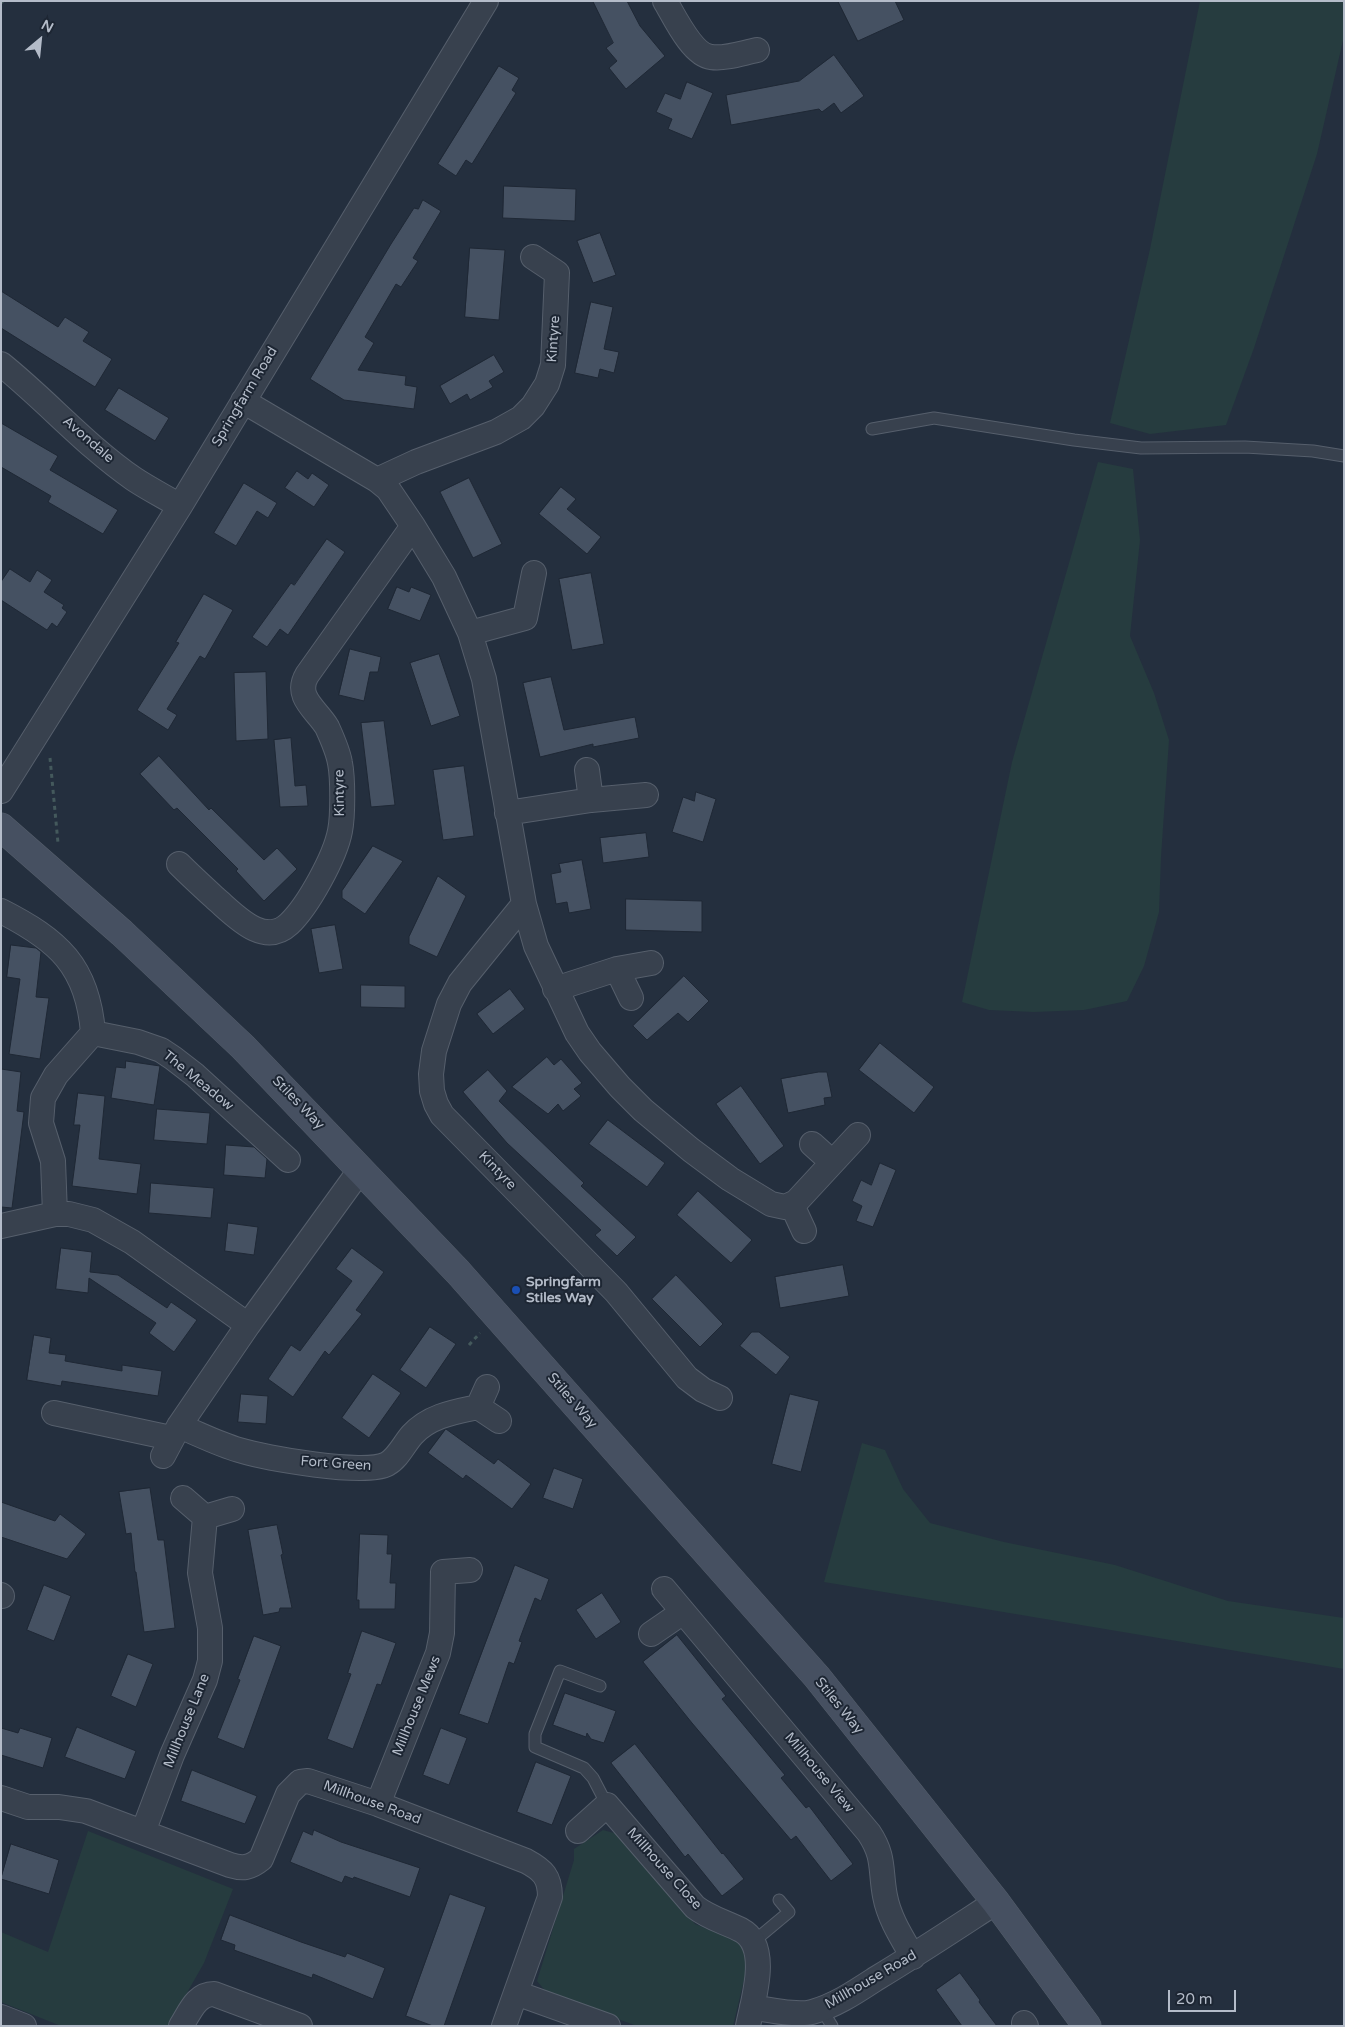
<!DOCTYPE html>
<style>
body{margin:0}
#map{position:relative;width:1345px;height:2027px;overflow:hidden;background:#242f3e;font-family:"Varela Round",sans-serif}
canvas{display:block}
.frame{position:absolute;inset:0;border:2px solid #b4bcc9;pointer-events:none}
.north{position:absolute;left:15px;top:15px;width:50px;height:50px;-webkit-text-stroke:4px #1d2633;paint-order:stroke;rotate:28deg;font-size:14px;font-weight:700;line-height:20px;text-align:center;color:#b4bcc9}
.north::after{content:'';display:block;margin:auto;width:18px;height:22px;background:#b4bcc9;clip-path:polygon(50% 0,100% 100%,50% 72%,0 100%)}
.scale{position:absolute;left:1168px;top:1990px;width:68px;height:22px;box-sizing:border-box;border:2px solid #b4bcc9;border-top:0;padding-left:6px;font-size:15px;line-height:18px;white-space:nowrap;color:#b4bcc9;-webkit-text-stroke:4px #1d2633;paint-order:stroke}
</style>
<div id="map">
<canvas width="1345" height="2027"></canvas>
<div class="frame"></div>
<div class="north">N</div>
<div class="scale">20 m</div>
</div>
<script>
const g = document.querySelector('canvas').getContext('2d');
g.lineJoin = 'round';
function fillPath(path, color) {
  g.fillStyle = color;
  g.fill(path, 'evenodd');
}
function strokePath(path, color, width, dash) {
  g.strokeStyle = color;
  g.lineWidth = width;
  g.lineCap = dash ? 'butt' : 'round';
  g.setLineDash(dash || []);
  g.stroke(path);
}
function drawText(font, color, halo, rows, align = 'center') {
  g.font = font + ' "Varela Round",sans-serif';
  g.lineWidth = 4;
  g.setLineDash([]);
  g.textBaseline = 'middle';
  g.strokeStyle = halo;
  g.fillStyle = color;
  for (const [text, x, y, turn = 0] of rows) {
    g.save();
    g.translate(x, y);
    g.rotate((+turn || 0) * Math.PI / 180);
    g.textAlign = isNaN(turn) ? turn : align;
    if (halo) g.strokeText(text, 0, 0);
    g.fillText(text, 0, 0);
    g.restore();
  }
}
fillPath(new Path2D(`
 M 1200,1 L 1344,1 L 1344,36 L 1317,154 L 1254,348 L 1226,425 L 1150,434 L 1110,423 L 1150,249 Z
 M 1098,462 L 1133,469 L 1140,540 L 1130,636 L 1154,693 L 1169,740 L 1161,857 L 1159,912 L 1144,966 L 1127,1001 L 1084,1010 L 1034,1012 L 989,1010 L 962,1002 L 1012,762 Z
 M 862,1443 L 885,1450 L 903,1489 L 930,1523 L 1004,1542 L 1115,1565 L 1228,1601 L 1344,1618 L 1344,1669 L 824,1582 Z
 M 603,1830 L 621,1835 L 695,1924 L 744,1944 L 749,1959 L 733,2026 L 637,2026 L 547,1993 L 537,1981 L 574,1860 L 574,1849 Z
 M 88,1831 L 233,1889 L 204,1963 L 168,2026 L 61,2026 L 1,2002 L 1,1932 L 48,1952 Z`), '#263c3f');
const building = new Path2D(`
 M 593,1 L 627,1 L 640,26 L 665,56 L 626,89 L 609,68 L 617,61 L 606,48 L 613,43 Z
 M 838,1 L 895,1 L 904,20 L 858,41 Z
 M 834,55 L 864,96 L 841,113 L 834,103 L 822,112 L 819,109 L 731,125 L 726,95 L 799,81 Z
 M 499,66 L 519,78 L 512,90 L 516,93 L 472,164 L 466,160 L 456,176 L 438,164 Z
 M 687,82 L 713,93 L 692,139 L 668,129 L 672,119 L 656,112 L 665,93 L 680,99 Z
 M 504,186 L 576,189 L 575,221 L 503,218 Z
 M 423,200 L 441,211 L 413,258 L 418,261 L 401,287 L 396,284 L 365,337 L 374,343 L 358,370 L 406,376 L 405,385 L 417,387 L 414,409 L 344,400 L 310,379 L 391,244 L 414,208 L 418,209 Z
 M 600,233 L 616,275 L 593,283 L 577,241 Z
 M 470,248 L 505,250 L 499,320 L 465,317 Z
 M 1,291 L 58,327 L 65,317 L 89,332 L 83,341 L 112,359 L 95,387 L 1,328 Z
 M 591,302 L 613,307 L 604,349 L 619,352 L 614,373 L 600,369 L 598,378 L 575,373 Z
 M 494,355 L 504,372 L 489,381 L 493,387 L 470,400 L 467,394 L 450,404 L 440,386 Z
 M 119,388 L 169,418 L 155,441 L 105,410 Z
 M 1,423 L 58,456 L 50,470 L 118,510 L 103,534 L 48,502 L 51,496 L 1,467 Z
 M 297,471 L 308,479 L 312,473 L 329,485 L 314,507 L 285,488 Z
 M 469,478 L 502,544 L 473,558 L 440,492 Z
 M 244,483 L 277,503 L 268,518 L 257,511 L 236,546 L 214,533 Z
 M 561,487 L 576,499 L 567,509 L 601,537 L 587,554 L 539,514 Z
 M 327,539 L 345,552 L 288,635 L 280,629 L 267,647 L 252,637 L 291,583 L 294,585 Z
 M 10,569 L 30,582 L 37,570 L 52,580 L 44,592 L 64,605 L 62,608 L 67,612 L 57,627 L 52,623 L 47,630 L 1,600 L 1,582 Z
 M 591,573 L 604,644 L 572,650 L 559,579 Z
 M 397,587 L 409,592 L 411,587 L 431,595 L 420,621 L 388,609 Z
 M 204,594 L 233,610 L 205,659 L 200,656 L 167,709 L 177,715 L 168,730 L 137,710 L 179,643 L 176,642 Z
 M 350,649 L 381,657 L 378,672 L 370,672 L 364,701 L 339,695 Z
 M 439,654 L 460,716 L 431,726 L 410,663 Z
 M 266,672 L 268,739 L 236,741 L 234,673 Z
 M 551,677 L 564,730 L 635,717 L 639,738 L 593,747 L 593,744 L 540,757 L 523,683 Z
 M 384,721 L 395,805 L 371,807 L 361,723 Z
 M 291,738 L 295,786 L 306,785 L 308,806 L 280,807 L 274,740 Z
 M 159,756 L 209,810 L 211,808 L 264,860 L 277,848 L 297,869 L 264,901 L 236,871 L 238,869 L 177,808 L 174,810 L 140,774 Z
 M 464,766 L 474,836 L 443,840 L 433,770 Z
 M 696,792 L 716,799 L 703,842 L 672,832 L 683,797 L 694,801 Z
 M 646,833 L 649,857 L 603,863 L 600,838 Z
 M 373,846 L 403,861 L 365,914 L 342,898 L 342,891 Z
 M 582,860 L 591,909 L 569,913 L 567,902 L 556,904 L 551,874 L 561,872 L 559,864 Z
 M 438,876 L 466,896 L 437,957 L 409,944 L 409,937 Z
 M 626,899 L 702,901 L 702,932 L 626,930 Z
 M 335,925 L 343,969 L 319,973 L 311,929 Z
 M 11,945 L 36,948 L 41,952 L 36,997 L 49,998 L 40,1059 L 9,1054 L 20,979 L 7,977 Z
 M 684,976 L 709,1001 L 688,1022 L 678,1013 L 647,1040 L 633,1026 Z
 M 361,985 L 405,986 L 405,1008 L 361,1007 Z
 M 510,989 L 525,1009 L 493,1034 L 477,1014 Z
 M 880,1043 L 934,1087 L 914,1113 L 859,1070 Z
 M 547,1057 L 554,1065 L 561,1059 L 582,1083 L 574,1089 L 581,1096 L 563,1111 L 558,1104 L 548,1114 L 512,1087 Z
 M 126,1061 L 160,1066 L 154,1105 L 111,1098 L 116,1067 L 125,1068 Z
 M 1,1069 L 21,1072 L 17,1111 L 24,1112 L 12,1208 L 1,1207 Z
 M 488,1070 L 507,1091 L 499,1101 L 584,1183 L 581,1186 L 636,1237 L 617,1256 L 595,1235 L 601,1230 L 507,1143 L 463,1092 Z
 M 819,1072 L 827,1072 L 832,1097 L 824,1098 L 825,1105 L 788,1113 L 781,1079 Z
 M 741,1086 L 784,1146 L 760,1164 L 716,1104 Z
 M 78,1093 L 105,1096 L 99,1159 L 141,1164 L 137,1194 L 72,1186 L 80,1125 L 74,1125 Z
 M 157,1109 L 210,1113 L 207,1144 L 154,1140 Z
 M 608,1120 L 665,1163 L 647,1187 L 589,1144 Z
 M 226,1145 L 254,1147 L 267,1159 L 265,1178 L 224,1175 Z
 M 880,1163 L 896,1170 L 873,1227 L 856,1221 L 862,1206 L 852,1201 L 861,1180 L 871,1185 Z
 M 151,1183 L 214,1188 L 211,1218 L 149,1213 Z
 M 698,1191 L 752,1240 L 731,1263 L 677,1215 Z
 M 228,1223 L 258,1227 L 254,1255 L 225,1251 Z
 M 61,1248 L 92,1252 L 90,1272 L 118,1275 L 167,1308 L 171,1302 L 197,1320 L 174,1352 L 149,1333 L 156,1323 L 89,1278 L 88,1293 L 56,1289 Z
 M 352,1248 L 384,1272 L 356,1310 L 362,1314 L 329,1355 L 325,1351 L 293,1397 L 268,1379 L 291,1345 L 300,1351 L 352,1281 L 336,1269 Z
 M 843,1265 L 849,1296 L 780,1308 L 775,1277 Z
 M 676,1275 L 723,1324 L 700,1347 L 652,1299 Z
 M 430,1327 L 456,1344 L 426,1388 L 400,1370 Z
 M 752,1332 L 759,1332 L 790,1357 L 776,1375 L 740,1346 Z
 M 34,1335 L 51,1338 L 49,1353 L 66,1355 L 65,1361 L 122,1371 L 122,1365 L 162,1371 L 158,1396 L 62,1381 L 61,1386 L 27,1380 Z
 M 373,1374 L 401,1393 L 369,1438 L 342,1418 Z
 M 241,1394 L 268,1396 L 266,1424 L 238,1422 Z
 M 790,1394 L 819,1401 L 801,1472 L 772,1464 Z
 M 446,1429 L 494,1464 L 498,1459 L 531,1484 L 512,1509 L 466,1475 L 463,1479 L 428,1453 Z
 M 554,1468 L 583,1479 L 573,1509 L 543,1498 Z
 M 150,1488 L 158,1540 L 164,1540 L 175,1628 L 144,1632 L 136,1572 L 135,1572 L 131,1533 L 126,1534 L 119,1492 Z
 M 1,1502 L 55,1521 L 60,1514 L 86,1534 L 67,1559 L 1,1537 Z
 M 277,1525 L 283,1554 L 281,1555 L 292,1608 L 280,1608 L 279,1612 L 263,1615 L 248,1530 Z
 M 360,1534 L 388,1535 L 387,1554 L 392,1554 L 390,1583 L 396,1583 L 395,1609 L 359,1609 L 359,1600 L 357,1600 Z
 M 515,1565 L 549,1579 L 541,1601 L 535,1598 L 519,1641 L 522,1642 L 514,1664 L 509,1662 L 488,1724 L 459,1714 Z
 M 44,1585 L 71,1596 L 54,1641 L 27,1630 Z
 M 602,1593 L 621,1622 L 596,1639 L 576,1610 Z
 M 362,1631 L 396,1643 L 381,1685 L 377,1684 L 353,1749 L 327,1739 L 351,1674 L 348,1673 Z
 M 677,1635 L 726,1696 L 722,1699 L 785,1775 L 781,1778 L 806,1808 L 809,1806 L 853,1864 L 831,1881 L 796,1836 L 791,1840 L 692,1723 L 643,1662 Z
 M 254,1636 L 281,1646 L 244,1749 L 217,1738 L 240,1680 L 238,1679 Z
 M 128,1654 L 153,1664 L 136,1707 L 111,1696 Z
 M 565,1693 L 616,1711 L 604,1743 L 591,1739 L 587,1733 L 586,1737 L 553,1725 Z
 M 77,1727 L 136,1751 L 125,1779 L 65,1757 Z
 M 1,1728 L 18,1733 L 20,1728 L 52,1738 L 43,1768 L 1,1755 Z
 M 441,1728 L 467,1738 L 449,1785 L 423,1775 Z
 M 635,1744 L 722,1854 L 723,1853 L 744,1879 L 722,1896 L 688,1854 L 685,1857 L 611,1763 Z
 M 536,1762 L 571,1776 L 552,1825 L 517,1812 Z
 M 192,1770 L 257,1796 L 245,1824 L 181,1801 Z
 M 314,1830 L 341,1842 L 420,1868 L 410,1897 L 354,1877 L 353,1879 L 345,1876 L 342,1883 L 290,1862 L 303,1831 L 312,1835 Z
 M 11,1844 L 59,1860 L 49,1894 L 1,1879 Z
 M 450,1894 L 486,1907 L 444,2026 L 433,2026 L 406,2016 Z
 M 230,1915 L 301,1942 L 345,1957 L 347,1953 L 385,1968 L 373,1999 L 313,1974 L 312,1978 L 234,1950 L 235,1945 L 221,1940 Z
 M 960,1973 L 980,2000 L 979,2002 L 997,2026 L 962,2026 L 936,1990 Z`);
fillPath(building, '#455162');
strokePath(building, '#1f2835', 1);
const lane = new Path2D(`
 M 872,429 L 934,418 L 1074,440 L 1141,448 L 1245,447 L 1313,451 L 1344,456
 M 600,1686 L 560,1671 L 535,1734 L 535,1747 L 584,1768 L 593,1778 L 607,1805
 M 753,1942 L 789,1912 L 779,1900
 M 821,2008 L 832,2026`);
const street = new Path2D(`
 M 665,1 C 674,16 692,55 711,57 C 726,59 742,53 757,50
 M 1,364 C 47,401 86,446 134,479 C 149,489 165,497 180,506
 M 243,401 L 377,480 L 388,489 L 413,526 L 444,577 L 470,633 L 484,679 L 524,904 L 536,946 L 577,1033 L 590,1052 L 620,1087 L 643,1110 L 691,1150 L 730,1179 L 771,1204 L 785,1207 L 796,1202 L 858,1135
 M 377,480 L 416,462 L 496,432 L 521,418 L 533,406 L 547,384 L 553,365 L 557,273 L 533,257
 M 470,633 L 525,618 L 534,573
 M 587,770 L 591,800
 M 1,791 L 180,506 L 486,1
 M 507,813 L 591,800 L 646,795
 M 179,864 C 191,876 203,887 215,898 C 234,914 263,948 289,924 C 308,906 335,857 340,831 C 343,816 343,778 340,763 C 338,751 332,738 327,727 C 317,710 294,697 307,675 L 413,526
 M 524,904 L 460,983 L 449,1004 L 434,1051 L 431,1074 L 432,1091 L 436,1104 L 442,1115 L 616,1292 L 687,1378 L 703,1390 L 720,1398
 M 1,911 C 58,940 88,966 93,1033 L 56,1075 L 43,1098 L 41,1123 L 53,1161 L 55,1214
 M 617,969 L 631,998
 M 555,989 L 617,969 L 651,963
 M 93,1033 L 138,1042 L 161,1050 L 173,1058 L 195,1075 L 288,1160
 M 812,1144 L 832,1162
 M 792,1205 L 804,1231
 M 1,1226 L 55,1214 L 69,1214 L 93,1220 L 132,1242 L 248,1325
 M 487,1387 L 478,1407 L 499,1421
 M 54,1413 L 171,1438
 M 179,1426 C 199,1434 218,1444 239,1450 C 265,1458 365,1476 387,1464 C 398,1458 404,1444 412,1435 C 429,1416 454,1412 478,1407
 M 163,1456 L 179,1426 L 248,1325 L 361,1169
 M 183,1498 L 205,1517 L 232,1509
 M 664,1589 L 869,1833 C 885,1857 880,1870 885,1896 C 889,1918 902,1938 913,1957
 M 1,1595 L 2,1596
 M 651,1634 L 683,1612
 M 1,1798 L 28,1807 L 59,1807 L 86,1811 L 230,1865 C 243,1869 250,1868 261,1859 L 288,1794 L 300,1782 L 308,1781 L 378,1804 L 526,1861 C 543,1870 550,1877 550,1897 L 504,2026
 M 378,1804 L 438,1653 L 442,1633 L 443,1572 L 470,1570
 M 578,1831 L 607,1805 L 695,1907 C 709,1918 725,1922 741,1930 C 771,1946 753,2000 748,2026
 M 143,1832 L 172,1755 L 205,1680 L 210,1661 L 210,1628 L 200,1573 L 205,1517
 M 516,1993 L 608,2026
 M 752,2007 C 768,2010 797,2016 812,2012 C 835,2006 857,1991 877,1978 C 917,1954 956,1928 996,1902
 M 1,2017 L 24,2026
 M 1024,2023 L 1026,2026
 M 181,2026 C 190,2012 196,1994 214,1994 L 300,2026`);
const secondary = new Path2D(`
 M 1,827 L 122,933 L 243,1047 L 458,1272 L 817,1677 L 996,1902 L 1087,2026`);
strokePath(lane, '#565f6c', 13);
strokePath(street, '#565f6c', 26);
strokePath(secondary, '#565f6c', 29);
strokePath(new Path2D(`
 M 1,3 L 3,1
 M 50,758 L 58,843
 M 469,1345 L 480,1333`), '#44595c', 3, [4, 4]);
strokePath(lane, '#38414e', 11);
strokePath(street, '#38414e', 24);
strokePath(secondary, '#465061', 28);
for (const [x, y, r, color] of [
 [516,1290,5,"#1a4fb4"]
]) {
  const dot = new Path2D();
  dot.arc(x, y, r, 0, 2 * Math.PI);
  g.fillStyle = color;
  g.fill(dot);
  strokePath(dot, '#1d2633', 2);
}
drawText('14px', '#b4bcc9', '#1d2633', [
 ["Kintyre",554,339,-86],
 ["Springfarm Road",245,397,-59],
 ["Avondale",88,440,41],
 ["Kintyre",340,793,-91],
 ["The Meadow",198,1081,39],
 ["Stiles Way",298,1103,46],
 ["Kintyre",497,1171,46],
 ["Stiles Way",572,1401,49],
 ["Fort Green",336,1464,4],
 ["Millhouse Mews",417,1706,-68],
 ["Stiles Way",839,1706,51],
 ["Millhouse Lane",187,1721,-68],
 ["Millhouse View",819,1773,50],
 ["Millhouse Road",372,1803,20],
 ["Millhouse Close",664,1869,48],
 ["Millhouse Road",871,1980,-30]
]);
drawText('bold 14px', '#b4bcc9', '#1d2633', [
 ["Springfarm",526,1282],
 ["Stiles Way",526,1298]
], 'left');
</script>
